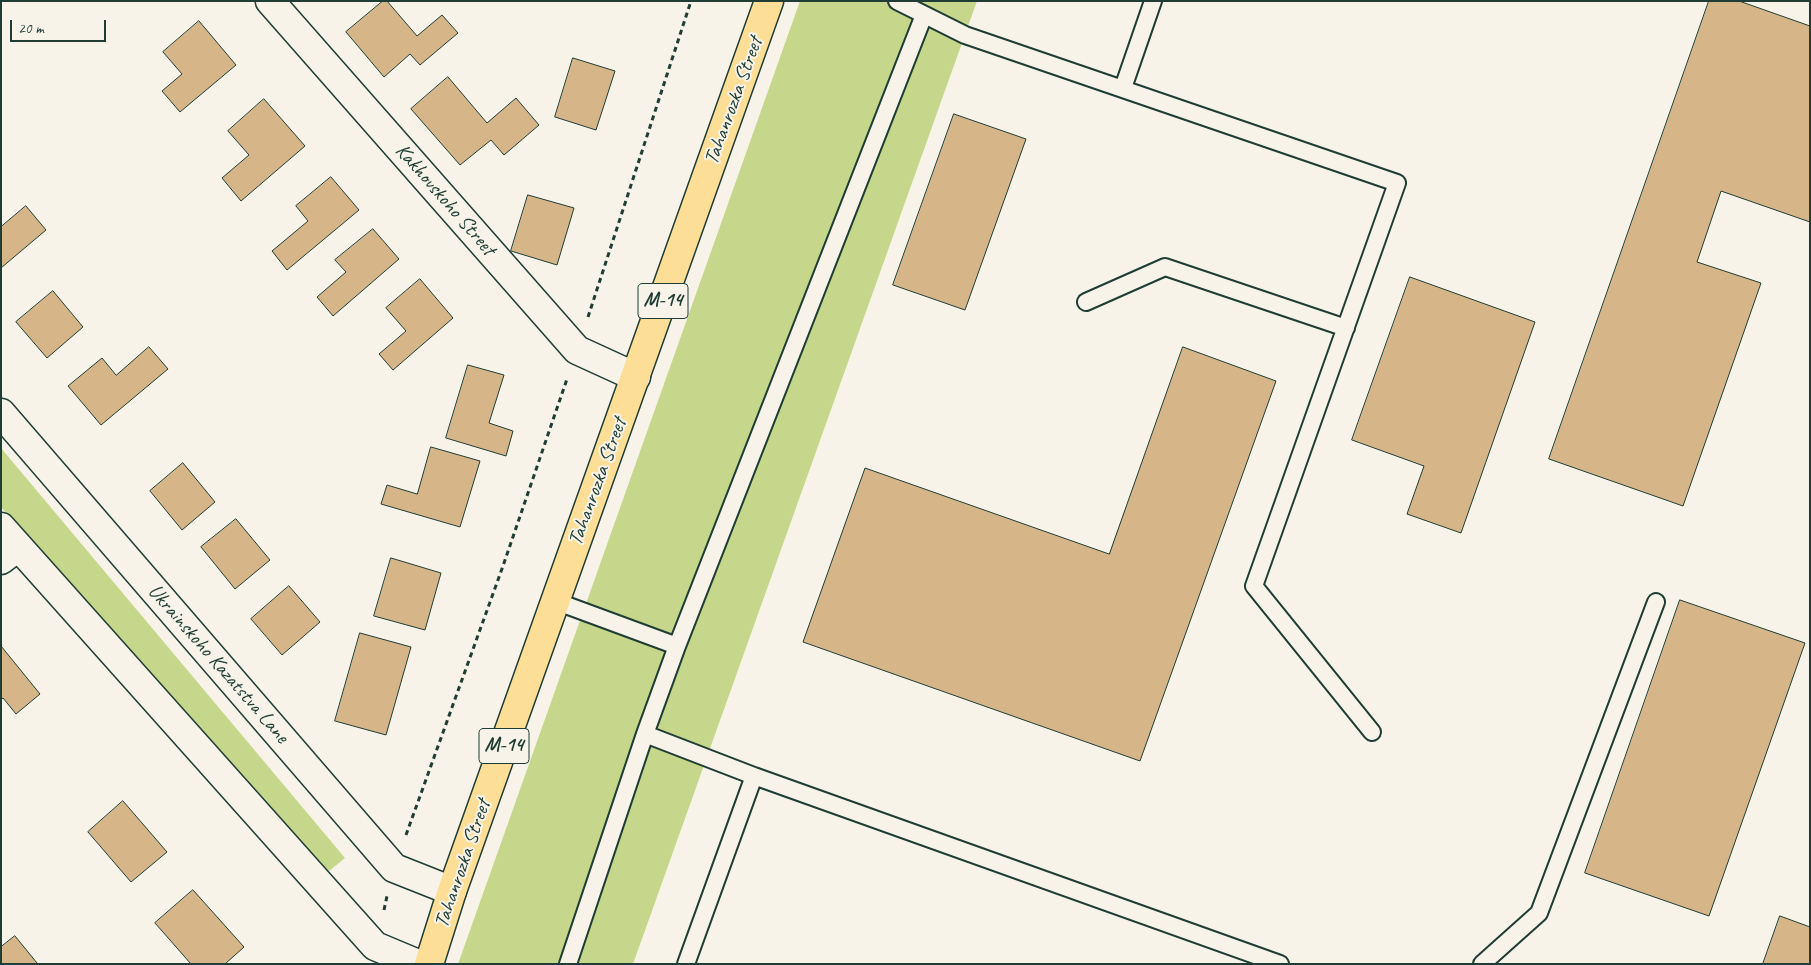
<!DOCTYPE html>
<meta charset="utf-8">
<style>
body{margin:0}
#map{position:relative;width:1811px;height:965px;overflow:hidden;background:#f7f3e8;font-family:Caveat,sans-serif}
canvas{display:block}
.frame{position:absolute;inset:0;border:2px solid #1f3d34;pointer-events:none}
.scale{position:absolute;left:10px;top:20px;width:96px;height:22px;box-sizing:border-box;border:2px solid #1f3d34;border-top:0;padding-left:6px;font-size:15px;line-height:18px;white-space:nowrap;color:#1f3d34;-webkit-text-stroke:4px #f7f3e8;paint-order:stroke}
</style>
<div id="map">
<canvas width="1811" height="965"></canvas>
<div class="frame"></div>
<div class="scale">20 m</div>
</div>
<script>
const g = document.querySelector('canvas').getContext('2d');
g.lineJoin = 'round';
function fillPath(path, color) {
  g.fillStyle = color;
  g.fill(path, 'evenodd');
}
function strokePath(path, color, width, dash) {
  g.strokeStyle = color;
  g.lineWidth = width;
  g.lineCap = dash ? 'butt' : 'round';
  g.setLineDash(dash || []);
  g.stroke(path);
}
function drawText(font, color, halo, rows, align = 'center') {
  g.font = font + ' Caveat,sans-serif';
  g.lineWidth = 4;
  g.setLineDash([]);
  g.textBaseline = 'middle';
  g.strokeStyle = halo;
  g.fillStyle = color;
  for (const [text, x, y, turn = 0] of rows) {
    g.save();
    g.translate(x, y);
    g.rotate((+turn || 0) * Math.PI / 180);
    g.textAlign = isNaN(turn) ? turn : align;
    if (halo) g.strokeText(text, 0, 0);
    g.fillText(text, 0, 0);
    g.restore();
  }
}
fillPath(new Path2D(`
 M 800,1 L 977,1 L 633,964 L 458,964 Z
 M 1,448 L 345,858 L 317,881 L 1,507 Z`), '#c6d78c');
const building = new Path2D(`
 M 383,1 L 387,1 L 417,36 L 442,15 L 458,33 L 420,65 L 410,54 L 384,77 L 346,32 Z
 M 1709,1 L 1739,1 L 1810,26 L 1810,222 L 1721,191 L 1697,262 L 1761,283 L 1683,506 L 1549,459 Z
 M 199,21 L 236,65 L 180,112 L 162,91 L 182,74 L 163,52 Z
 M 573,58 L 615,71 L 596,130 L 555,117 Z
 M 448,77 L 487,123 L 516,98 L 539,125 L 504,155 L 491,140 L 460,165 L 411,109 Z
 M 264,99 L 305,146 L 241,201 L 222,178 L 249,155 L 228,131 Z
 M 954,114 L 1026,139 L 965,310 L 893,285 Z
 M 331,177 L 359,210 L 287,270 L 272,251 L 308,221 L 296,206 Z
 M 528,195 L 574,208 L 557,265 L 511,251 Z
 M 26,206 L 46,230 L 1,268 L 1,227 Z
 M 373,229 L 399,259 L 333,316 L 317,297 L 346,272 L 335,260 Z
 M 1410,277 L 1535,322 L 1461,533 L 1407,514 L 1424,466 L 1352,440 Z
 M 420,279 L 453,318 L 393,370 L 379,354 L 406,331 L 386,308 Z
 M 53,291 L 83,327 L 47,358 L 16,322 Z
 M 149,347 L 168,369 L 101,425 L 68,386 L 102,358 L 116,375 Z
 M 1183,347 L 1276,381 L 1140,761 L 803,642 L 865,468 L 1109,554 Z
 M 468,365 L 504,375 L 489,423 L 513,431 L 506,456 L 446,438 Z
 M 431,447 L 480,461 L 460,527 L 381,504 L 387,485 L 417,494 Z
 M 183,463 L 215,502 L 182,530 L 150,491 Z
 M 236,519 L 270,560 L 235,589 L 201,547 Z
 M 391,558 L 441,573 L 425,630 L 374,616 Z
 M 289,586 L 320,622 L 282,655 L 251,619 Z
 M 1680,600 L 1805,643 L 1709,916 L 1585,873 Z
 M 360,633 L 411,647 L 386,735 L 335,721 Z
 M 1,646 L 40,694 L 16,714 L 3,698 L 1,700 Z
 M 123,801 L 167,852 L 131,882 L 88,832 Z
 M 193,890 L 244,947 L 225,964 L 191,964 L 155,923 Z
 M 1780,916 L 1810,927 L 1810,964 L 1763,964 Z
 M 15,936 L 37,963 L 36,964 L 1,964 L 1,947 Z`);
fillPath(building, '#d6b589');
strokePath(building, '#1f3d34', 1);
const lane = new Path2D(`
 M 897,1 L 965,35 L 1397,183 L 1254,586 L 1372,732
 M 1123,88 L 1153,1
 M 1086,302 L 1165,267 L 1346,328
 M 555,601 L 677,646
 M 645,734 L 754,776 L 1280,964
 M 568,964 L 645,734 L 677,646 L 924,15
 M 686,964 L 754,776
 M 1482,964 L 1539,913 L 1656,602`);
const street = new Path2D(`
 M 270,1 L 577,350 L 636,377
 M 1,560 L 18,547`);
const secondary = new Path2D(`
 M 1,413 L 394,868 L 452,891
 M 1,527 L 375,946 L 418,964`);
const highway = new Path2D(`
 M 429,964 L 452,891 L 769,1`);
strokePath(lane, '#1f3d34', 20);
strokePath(street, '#1f3d34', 31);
strokePath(secondary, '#1f3d34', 31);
strokePath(highway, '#1f3d34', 31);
strokePath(new Path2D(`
 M 588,317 L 691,1
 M 406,835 L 503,566 L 567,379
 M 384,910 L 387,896`), '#1f3d34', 3, [5, 4]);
strokePath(lane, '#f7f3e8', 16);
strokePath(street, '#f7f3e8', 28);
strokePath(secondary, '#f7f3e8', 28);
strokePath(highway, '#fdde96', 28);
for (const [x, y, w] of [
 [663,301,50],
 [504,746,50]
]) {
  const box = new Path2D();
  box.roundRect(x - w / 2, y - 17.5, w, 35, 4);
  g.fillStyle = '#f7f3e8';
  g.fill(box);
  strokePath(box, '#1f3d34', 1);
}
drawText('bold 20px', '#1f3d34', null, [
 ["М-14",663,301],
 ["М-14",504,746]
]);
drawText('21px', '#1f3d34', '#f7f3e8', [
 ["Tahanrozka Street",734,101,-70],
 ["Kakhovskoho Street",445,200,49],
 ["Tahanrozka Street",598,482,-70],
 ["Ukrainskoho Kazatstva Lane",218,664,49],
 ["Tahanrozka Street",463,864,-71]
]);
</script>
